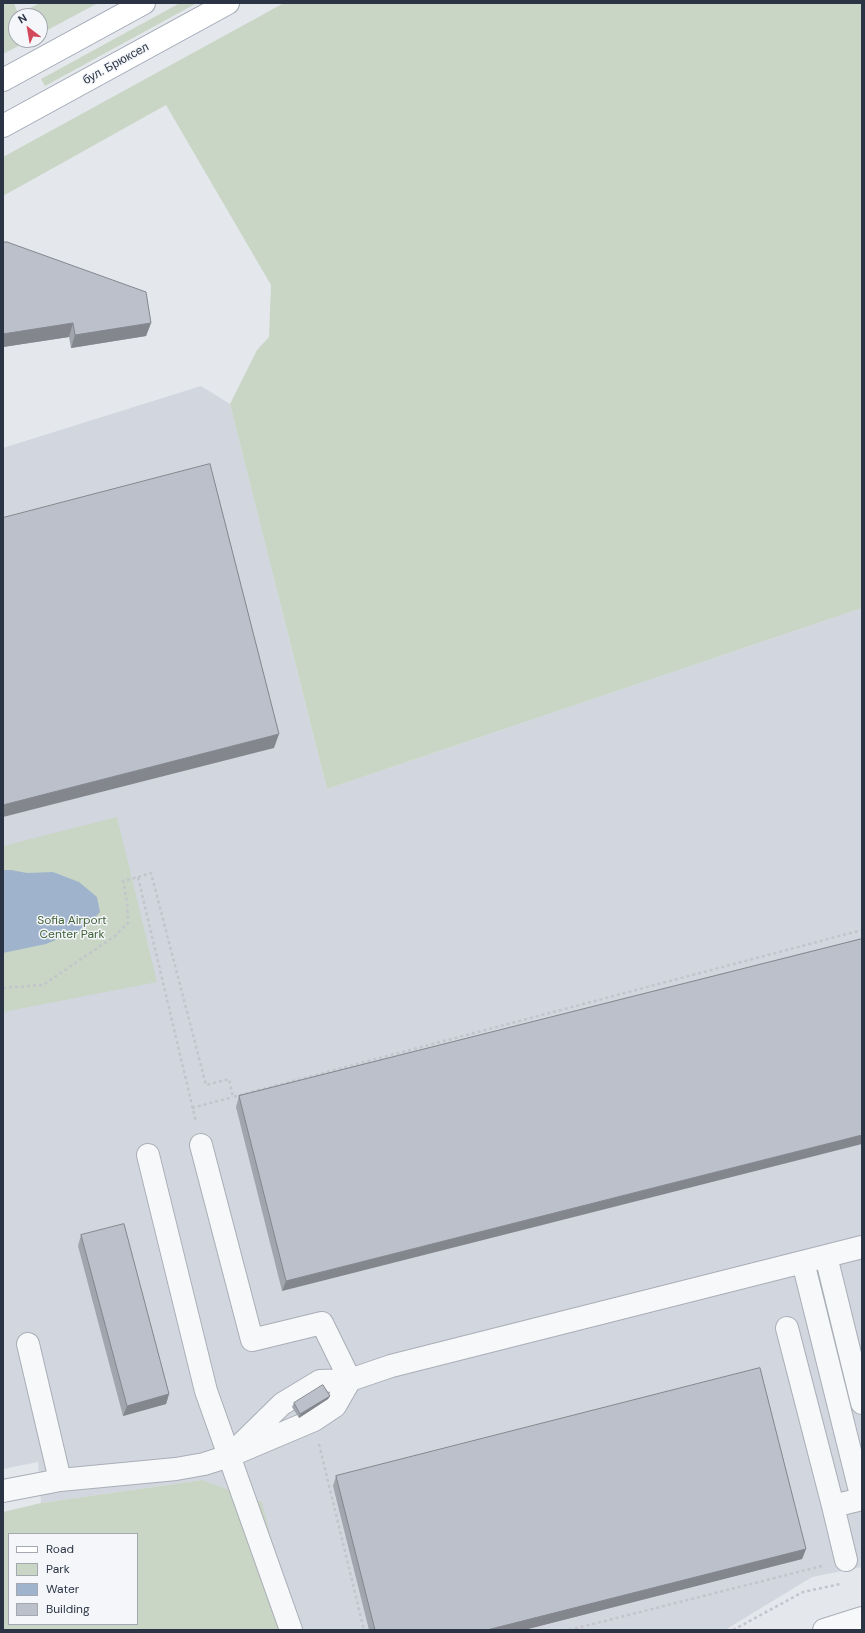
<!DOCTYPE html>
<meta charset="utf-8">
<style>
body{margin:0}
#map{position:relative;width:865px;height:1633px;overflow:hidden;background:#e4e7ec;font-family:"DM Sans",sans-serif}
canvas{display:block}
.frame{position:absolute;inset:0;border:4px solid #2b3445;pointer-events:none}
.legend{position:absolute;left:8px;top:1533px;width:130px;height:92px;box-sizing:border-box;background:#f4f6f9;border:1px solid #a4a8b1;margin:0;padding:5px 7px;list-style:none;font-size:12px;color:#2b3445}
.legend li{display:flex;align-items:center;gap:8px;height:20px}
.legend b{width:20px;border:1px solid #a4a8b1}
.north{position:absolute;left:8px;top:8px;width:40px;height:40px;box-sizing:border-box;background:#f4f6f9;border:1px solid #a4a8b1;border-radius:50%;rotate:329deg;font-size:11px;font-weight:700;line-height:16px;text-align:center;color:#2b3445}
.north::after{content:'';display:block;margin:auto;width:14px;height:18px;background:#d1495b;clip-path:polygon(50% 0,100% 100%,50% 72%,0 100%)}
</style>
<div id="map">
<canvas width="865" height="1633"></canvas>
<div class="frame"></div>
<ul class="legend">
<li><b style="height:5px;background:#fff"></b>Road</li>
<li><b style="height:11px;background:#c9d6c5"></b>Park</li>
<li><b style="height:11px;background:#9fb4cc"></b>Water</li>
<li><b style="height:11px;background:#bbc0ca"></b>Building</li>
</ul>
<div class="north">N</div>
</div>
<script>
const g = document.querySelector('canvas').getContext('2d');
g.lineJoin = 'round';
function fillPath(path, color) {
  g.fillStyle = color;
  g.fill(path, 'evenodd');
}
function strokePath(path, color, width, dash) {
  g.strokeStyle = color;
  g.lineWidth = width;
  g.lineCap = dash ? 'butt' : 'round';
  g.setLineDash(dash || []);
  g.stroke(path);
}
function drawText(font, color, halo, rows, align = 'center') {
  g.font = font + ' "DM Sans",sans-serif';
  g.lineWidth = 3;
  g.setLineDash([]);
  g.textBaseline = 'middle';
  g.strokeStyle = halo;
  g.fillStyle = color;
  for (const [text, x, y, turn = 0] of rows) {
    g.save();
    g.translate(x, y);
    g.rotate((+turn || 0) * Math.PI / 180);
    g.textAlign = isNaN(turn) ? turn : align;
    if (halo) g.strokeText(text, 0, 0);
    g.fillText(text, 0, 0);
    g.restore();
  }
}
fillPath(new Path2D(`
 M 201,386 L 230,404 L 327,789 L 862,608 L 862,1567 L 812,1577 L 725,1630 L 294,1630 L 202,1480 L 41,1503 L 38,1462 L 3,1469 L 3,448 Z`), '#d2d6de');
fillPath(new Path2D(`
 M 3,3 L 14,3 L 18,14 L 40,3 L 98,3 L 40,34 L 40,16 L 16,16 L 16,40 L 30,40 L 3,54 Z
 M 180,3 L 197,3 L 45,86 L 41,79 Z
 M 284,3 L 862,3 L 862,608 L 327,789 L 230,404 L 257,350 L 269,337 L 271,285 L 166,105 L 3,196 L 3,157 Z
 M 117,817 L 157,982 L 3,1012 L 3,846 Z
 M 202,1480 L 262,1502 L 294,1630 L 3,1630 L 3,1512 L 41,1503 ZM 9,1534 L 137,1534 L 137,1624 L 9,1624 Z`), '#c9d6c5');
fillPath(new Path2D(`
 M 3,870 L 11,870 L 27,873 L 53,872 L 79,882 L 97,897 L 100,912 L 85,928 L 46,944 L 3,953 Z`), '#9fb4cc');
const minor = new Path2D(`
 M 201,1145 L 252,1340 L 322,1323 L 350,1380
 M 148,1155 L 206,1391 L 291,1630
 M 826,1256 L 862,1403
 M 803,1262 L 862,1499
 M 787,1328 L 833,1506 L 862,1499
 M 28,1344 L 60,1480
 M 229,1456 L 282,1404 L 320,1381 L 350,1380 L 391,1366 L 862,1247
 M 3,1491 L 60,1480 L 176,1469 L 204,1464 L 229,1456 L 314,1420 L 335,1406 L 350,1380
 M 833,1506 L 846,1560
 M 824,1630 L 862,1618`);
const major = new Path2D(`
 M 3,80 L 144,3
 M 3,126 L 228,3`);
strokePath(minor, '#a9aeb7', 24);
strokePath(major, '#a3abb8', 24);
strokePath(new Path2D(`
 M 138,877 L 151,873 L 206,1085 L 229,1079 L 233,1097 L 862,930
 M 3,988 L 43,985 L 115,936 L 128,923 L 127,902 L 123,881 L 138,877 L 196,1122
 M 192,1108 L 233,1097
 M 319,1444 L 364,1630
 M 569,1630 L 822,1566
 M 733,1630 L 803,1592 L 840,1584`), '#c2c5cb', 2.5, [3, 3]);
strokePath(minor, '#f7f8fa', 22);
strokePath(major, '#fff', 22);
fillPath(new Path2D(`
 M 3,242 L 151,323 L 146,336 L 71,348 L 69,337 L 3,347 Z
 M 862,939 L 282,1291 L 236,1107 L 239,1096 Z
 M 81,1235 L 169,1394 L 166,1404 L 123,1416 L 78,1246 Z
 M 330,1396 L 328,1399 L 299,1418 L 292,1407 L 294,1403 Z
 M 336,1476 L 806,1549 L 802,1559 L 524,1630 L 369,1630 L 333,1486 Z`), '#a1a5ae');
fillPath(new Path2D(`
 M 73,323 L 69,337 L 3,347 L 3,334 Z
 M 151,323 L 146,336 L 71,348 L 75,335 Z
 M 279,734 L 274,748 L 3,817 L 3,805 Z
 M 862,1135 L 862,1144 L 282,1291 L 286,1281 Z
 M 169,1394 L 166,1404 L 123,1416 L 127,1406 Z
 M 330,1396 L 328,1399 L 299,1418 L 300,1414 Z
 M 806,1549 L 802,1559 L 524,1630 L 487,1630 Z`), '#83868d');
const building = new Path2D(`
 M 3,242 L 7,242 L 146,292 L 151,323 L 75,335 L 73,323 L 3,334 Z
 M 210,464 L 279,734 L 3,805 L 3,518 Z
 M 862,939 L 862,1135 L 286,1281 L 239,1096 Z
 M 124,1224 L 169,1394 L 127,1406 L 81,1235 Z
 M 760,1368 L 806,1549 L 487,1630 L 375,1630 L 336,1476 Z
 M 323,1385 L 330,1396 L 300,1414 L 294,1403 Z`);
fillPath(building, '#bbc0ca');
strokePath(building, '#83868d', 1);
drawText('12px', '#2b3445', '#f4f6f9', [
 ["бул. Брюксел",116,64,-29]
]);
drawText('12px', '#3f6138', '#f4f6f9', [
 ["Sofia Airport",72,921],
 ["Center Park",72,935]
]);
</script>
